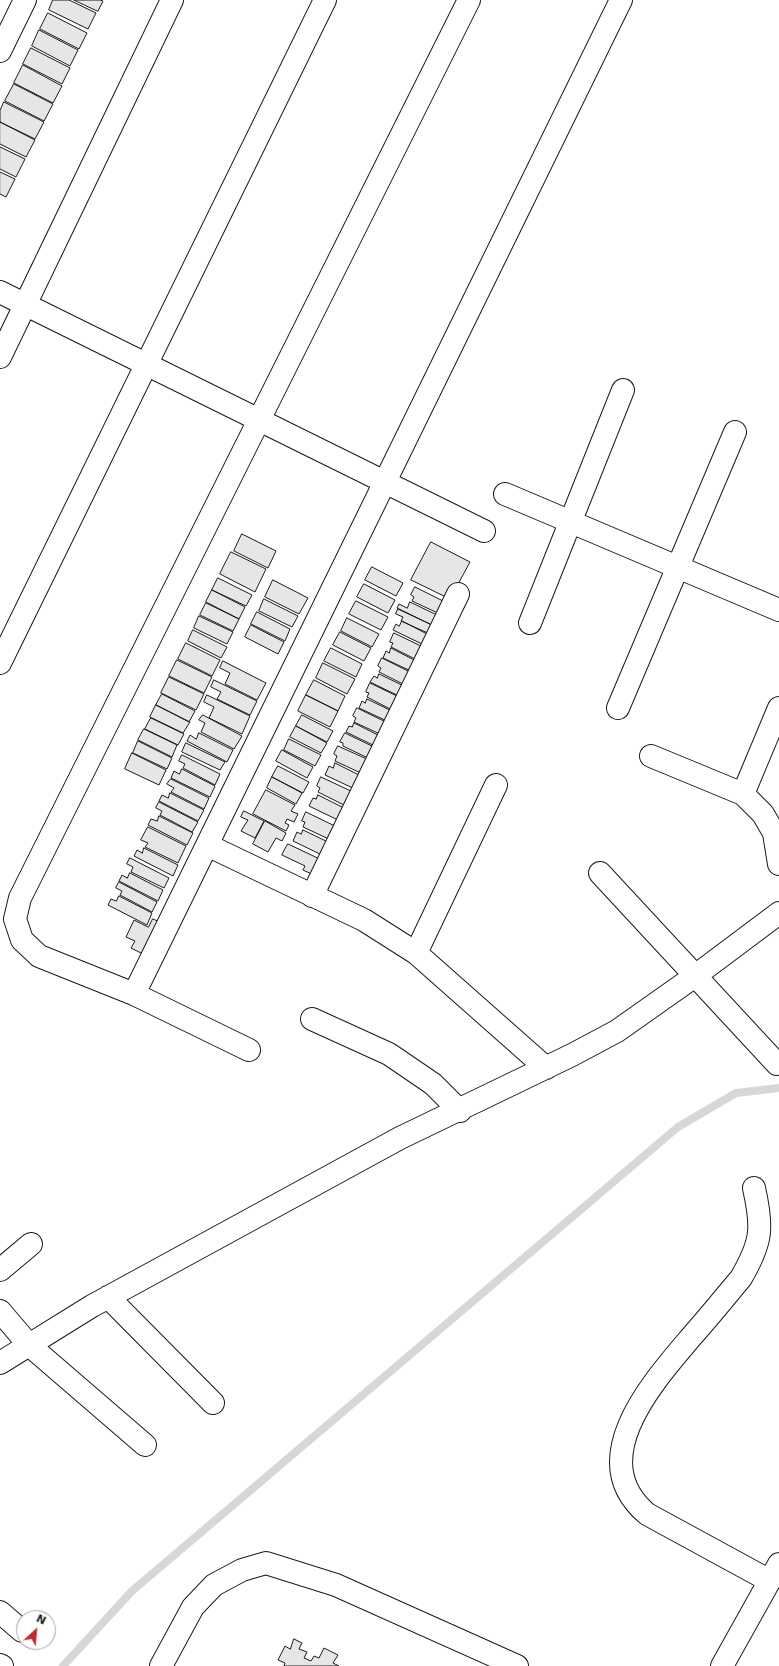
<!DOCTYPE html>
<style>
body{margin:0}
#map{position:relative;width:779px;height:1666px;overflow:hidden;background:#fff;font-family:"DejaVu Sans",sans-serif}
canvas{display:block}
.north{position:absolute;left:16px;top:1610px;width:40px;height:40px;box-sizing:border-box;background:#fff;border:1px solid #a3a3a3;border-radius:50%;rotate:26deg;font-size:11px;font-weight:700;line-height:16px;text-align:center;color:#1a1a1a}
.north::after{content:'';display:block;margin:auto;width:14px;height:18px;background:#c62828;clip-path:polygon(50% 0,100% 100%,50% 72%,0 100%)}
</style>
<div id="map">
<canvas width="779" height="1666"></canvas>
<div class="north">N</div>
</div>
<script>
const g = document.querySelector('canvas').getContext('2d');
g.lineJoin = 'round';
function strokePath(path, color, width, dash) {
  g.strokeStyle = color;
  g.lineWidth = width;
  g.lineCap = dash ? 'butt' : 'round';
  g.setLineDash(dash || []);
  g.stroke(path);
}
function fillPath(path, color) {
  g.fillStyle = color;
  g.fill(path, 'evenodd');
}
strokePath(new Path2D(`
 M 63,1666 L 132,1591 L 678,1127 L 736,1093 L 779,1088`), '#d7d7d7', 8);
const building = new Path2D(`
 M 53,0 L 69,0 L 96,13 L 88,29 L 49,10 Z
 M 74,0 L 100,0 L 103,1 L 98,11 Z
 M 48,13 L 87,33 L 79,49 L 40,29 Z
 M 39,30 L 78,50 L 70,66 L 32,46 Z
 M 31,48 L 70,68 L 62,84 L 23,64 Z
 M 23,65 L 62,86 L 53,103 L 14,83 Z
 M 14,84 L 53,104 L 44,121 L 5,101 Z
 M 4,102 L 44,122 L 35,139 L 0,122 L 0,111 Z
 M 0,122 L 35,140 L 26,157 L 0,144 Z
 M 0,147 L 25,159 L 16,177 L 0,169 Z
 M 0,172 L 15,179 L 6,197 L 0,194 Z
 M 242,534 L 276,551 L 268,568 L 234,551 Z
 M 431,542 L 470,562 L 450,599 L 411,580 Z
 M 231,552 L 266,569 L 255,592 L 220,574 Z
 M 372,567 L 403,583 L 396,596 L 365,580 Z
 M 218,578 L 252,595 L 246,606 L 212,590 Z
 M 273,580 L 308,598 L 299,614 L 265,597 Z
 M 364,584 L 395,600 L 388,613 L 357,597 Z
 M 415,587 L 445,602 L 440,614 L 412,601 L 414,597 L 411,595 Z
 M 212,590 L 245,607 L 239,619 L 206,602 Z
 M 264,599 L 298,616 L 292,627 L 259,611 Z
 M 356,601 L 388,617 L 381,630 L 349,614 Z
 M 410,602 L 439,616 L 434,626 L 397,608 L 399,604 L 407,608 Z
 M 206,603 L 239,619 L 233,631 L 200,615 Z
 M 398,609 L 434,626 L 430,634 L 401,621 L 403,617 L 396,614 Z
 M 257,612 L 290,629 L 285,641 L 251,624 Z
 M 199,616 L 233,632 L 227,644 L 194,628 Z
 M 347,618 L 379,634 L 372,647 L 341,631 Z
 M 402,621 L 429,635 L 424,645 L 393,630 L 396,624 L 399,626 Z
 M 251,625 L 284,642 L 278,654 L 245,637 Z
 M 193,630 L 227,647 L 221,658 L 188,641 Z
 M 340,632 L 371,648 L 364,661 L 333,645 Z
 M 394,633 L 425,648 L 419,661 L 391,647 L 393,643 L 390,642 Z
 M 186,643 L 220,660 L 212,676 L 178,659 Z
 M 331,648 L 362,664 L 356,677 L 324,661 Z
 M 391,648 L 418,662 L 413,672 L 383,658 L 386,651 L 389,653 Z
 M 382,658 L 412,673 L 407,686 L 379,672 L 381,668 L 378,666 Z
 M 177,660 L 212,677 L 204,693 L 169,676 Z
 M 223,661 L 266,683 L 257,700 L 225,684 L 230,673 L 220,668 Z
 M 323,663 L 355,679 L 347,694 L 316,678 Z
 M 379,674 L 406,687 L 401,697 L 370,682 L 374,676 L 377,678 Z
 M 169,677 L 204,694 L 196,710 L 161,693 Z
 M 214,680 L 257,701 L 250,715 L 217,699 L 221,692 L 211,687 Z
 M 314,680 L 345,696 L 338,711 L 306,695 Z
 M 370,683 L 401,698 L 394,711 L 367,697 L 369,693 L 366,692 Z
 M 162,694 L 195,711 L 189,722 L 156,705 Z
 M 207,695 L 250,716 L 242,734 L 209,718 L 214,707 L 204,702 Z
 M 306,695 L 338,711 L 330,727 L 298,711 Z
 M 367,699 L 394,712 L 389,722 L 359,708 L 362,701 L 365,703 Z
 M 156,705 L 190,722 L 183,733 L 150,717 Z
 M 357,708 L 388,723 L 382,735 L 354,722 L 356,718 L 353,716 Z
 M 203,715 L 242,736 L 234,749 L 201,732 L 205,723 L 199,720 Z
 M 302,715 L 333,731 L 327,742 L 296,726 Z
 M 151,718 L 184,734 L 178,745 L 145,729 Z
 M 354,723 L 382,737 L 377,747 L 346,732 L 349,726 L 352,727 Z
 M 296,726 L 327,743 L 321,753 L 290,737 Z
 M 144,729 L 177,745 L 172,757 L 138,740 Z
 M 199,733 L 233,750 L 227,762 L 187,741 L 190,735 L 196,739 Z
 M 345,733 L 376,748 L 370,759 L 343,746 L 343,743 L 340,742 Z
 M 289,739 L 321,755 L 315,766 L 284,750 Z
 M 138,741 L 172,758 L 167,769 L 133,753 Z
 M 186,743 L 225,762 L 220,770 L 182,752 Z
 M 338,746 L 369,760 L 363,774 L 335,761 L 337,756 L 334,754 Z
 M 282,750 L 313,767 L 307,778 L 276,761 Z
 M 132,753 L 166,770 L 159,785 L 125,769 Z
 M 182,755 L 220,774 L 215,785 L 183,768 L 185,764 L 179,761 Z
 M 335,763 L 361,776 L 355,789 L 325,775 L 329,766 L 333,768 Z
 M 278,766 L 309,782 L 303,793 L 272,777 Z
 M 182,769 L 215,786 L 210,797 L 171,778 L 174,771 L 179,774 Z
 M 272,777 L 302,793 L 296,804 L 267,788 Z
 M 321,777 L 353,792 L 346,806 L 318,792 L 320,788 L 317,786 Z
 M 171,779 L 209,798 L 204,809 L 171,792 L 174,788 L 167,784 Z
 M 266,790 L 295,805 L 291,811 L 298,814 L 294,822 L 287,819 L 285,823 L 289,825 L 286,831 L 253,814 Z
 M 170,793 L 204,810 L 198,821 L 159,801 L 162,795 L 168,798 Z
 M 318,795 L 344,808 L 338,820 L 309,806 L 313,798 L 316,799 Z
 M 159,802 L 198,822 L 192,832 L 160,815 L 162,811 L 156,808 Z
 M 244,811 L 264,821 L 255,838 L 241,831 L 248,820 L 241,817 Z
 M 306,812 L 337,827 L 331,840 L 303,827 L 305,822 L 302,821 Z
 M 159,816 L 193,833 L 187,845 L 148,825 L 151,819 L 157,821 Z
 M 265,821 L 286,833 L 282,841 L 276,838 L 268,852 L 253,844 Z
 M 148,827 L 186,846 L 178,863 L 145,847 L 148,843 L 141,840 Z
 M 303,830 L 328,842 L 322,855 L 293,841 L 297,832 L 301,834 Z
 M 288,844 L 326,862 L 318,877 L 303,870 L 305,866 L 282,855 Z
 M 144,848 L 178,865 L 173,876 L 134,856 L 137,850 L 142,853 Z
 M 130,858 L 169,878 L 164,888 L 131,872 L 133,867 L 127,864 Z
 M 130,873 L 163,890 L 158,901 L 119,881 L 122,875 L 127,878 Z
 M 119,882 L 157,902 L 152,912 L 120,895 L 122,891 L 116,888 Z
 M 119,896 L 152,913 L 147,925 L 108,905 L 111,899 L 116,901 Z
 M 153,919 L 160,922 L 145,955 L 131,948 L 135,941 L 126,937 L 134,920 L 148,927 Z
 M 294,1639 L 302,1643 L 299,1649 L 307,1652 L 304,1658 L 311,1661 L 314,1656 L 319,1658 L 324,1648 L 338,1655 L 333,1663 L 339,1666 L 284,1666 L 285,1663 L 278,1660 L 285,1646 L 290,1649 Z`);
fillPath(building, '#e6e6e6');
strokePath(building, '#1a1a1a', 1);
const minor = new Path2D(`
 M 0,51 L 25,0
 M 0,292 L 484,531
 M 0,357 L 172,0
 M 505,494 L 779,610
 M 530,623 L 623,390
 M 0,663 L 325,0
 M 618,708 L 735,432
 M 651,756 L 743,794 L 763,814 L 774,833 L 779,864
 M 743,794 L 779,708
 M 207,845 L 364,920 L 416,953 L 546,1068
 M 600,873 L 777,1064
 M 312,896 L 458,594
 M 416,953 L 496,785
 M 134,994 L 621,0
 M 312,1019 L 389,1054 L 433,1084 L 460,1111
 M 249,1050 L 134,994 L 39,956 L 22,940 L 15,919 L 20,898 L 469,0
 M 754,1188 C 763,1228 762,1242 741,1278 C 725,1297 709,1317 692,1336 C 653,1382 583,1459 647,1514 L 770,1581
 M 0,1270 L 31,1244
 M 108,1297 L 213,1403
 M 0,1311 L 29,1345 L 145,1445
 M 0,1363 L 92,1306 L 400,1138 L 572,1055 L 617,1031 L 695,976 L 779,913
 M 0,1612 L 22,1631
 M 0,1665 L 2,1666
 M 161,1666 L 193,1607 L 214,1585 L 242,1570 L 266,1563 L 336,1585 L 517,1666
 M 722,1666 L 779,1564`);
strokePath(minor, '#1a1a1a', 24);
strokePath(minor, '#fff', 22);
</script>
